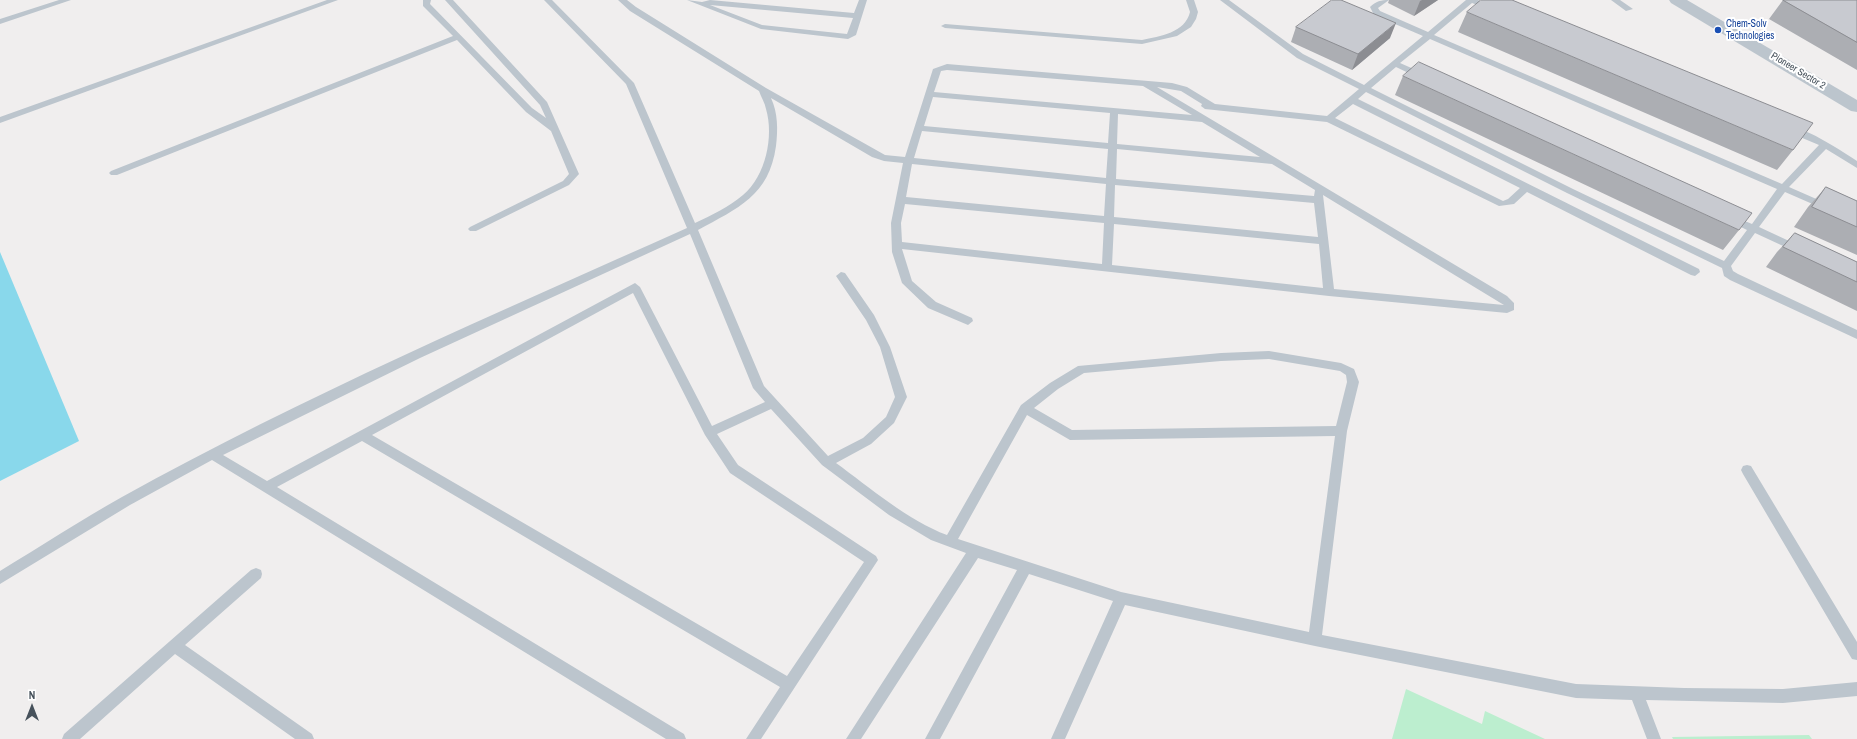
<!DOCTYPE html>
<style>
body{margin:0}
#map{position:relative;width:1857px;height:739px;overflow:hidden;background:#f0eeee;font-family:"Archivo Narrow",sans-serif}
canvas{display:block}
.north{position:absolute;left:12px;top:687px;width:40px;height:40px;-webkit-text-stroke:3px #fff;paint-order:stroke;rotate:0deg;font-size:11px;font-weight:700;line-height:16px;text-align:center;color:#46515b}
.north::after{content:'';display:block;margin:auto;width:14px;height:18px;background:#46515b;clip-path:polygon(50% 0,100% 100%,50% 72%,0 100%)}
</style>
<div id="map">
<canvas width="1857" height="739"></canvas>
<div class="north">N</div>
</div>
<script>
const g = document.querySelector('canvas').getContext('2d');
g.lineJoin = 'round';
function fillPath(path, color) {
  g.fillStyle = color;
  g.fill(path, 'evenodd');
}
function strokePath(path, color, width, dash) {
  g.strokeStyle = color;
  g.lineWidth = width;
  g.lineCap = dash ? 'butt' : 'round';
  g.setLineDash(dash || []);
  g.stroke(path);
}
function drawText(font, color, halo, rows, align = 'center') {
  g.font = font + ' "Archivo Narrow",sans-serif';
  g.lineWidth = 4;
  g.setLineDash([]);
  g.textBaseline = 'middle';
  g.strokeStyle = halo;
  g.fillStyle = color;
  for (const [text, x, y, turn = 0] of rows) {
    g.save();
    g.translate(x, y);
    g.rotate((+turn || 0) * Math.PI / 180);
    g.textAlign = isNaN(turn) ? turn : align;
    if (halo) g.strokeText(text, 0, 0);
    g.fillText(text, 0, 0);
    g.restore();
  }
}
fillPath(new Path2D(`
 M 1406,689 L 1482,724 L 1485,711 L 1545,739 L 1392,739 Z
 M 1809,735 L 1812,739 L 1673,739 L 1672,737 Z`), '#bceecf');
fillPath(new Path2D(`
 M 0,252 L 79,441 L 0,481 Z`), '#89d8eb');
fillPath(new Path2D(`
 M 59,0 L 71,0 L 0,24 L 0,19 Z
 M 327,0 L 338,0 L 0,123 L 0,117 Z
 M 423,0 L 431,0 L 430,4 L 532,108 L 546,118 L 540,105 L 445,0 L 453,0 L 547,102 L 579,174 L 569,185 L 476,231 L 470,231 L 468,229 L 470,227 L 563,181 L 569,174 L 551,131 L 526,112 L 457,40 L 117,175 L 111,175 L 109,173 L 111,171 L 453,36 L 423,6 Z
 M 544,0 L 552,0 L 634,83 L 695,223 C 712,215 729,207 743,195 C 766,176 774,136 766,109 C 765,103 761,97 759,91 L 630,11 L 618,0 L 627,0 L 636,7 L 766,88 L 885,155 L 905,157 L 933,69 L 947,64 L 1172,83 L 1187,87 L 1215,104 L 1327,116 L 1359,89 L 1297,58 L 1220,0 L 1229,0 L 1303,54 L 1364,85 L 1423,36 L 1374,15 L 1370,7 C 1376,1 1381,0 1389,0 L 1378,8 L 1380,11 L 1428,32 L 1466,0 L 1478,0 L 1495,8 L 1491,10 L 1472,3 L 1434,35 L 1782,184 L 1819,145 L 1788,132 L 1788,128 C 1802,124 1844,153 1857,161 L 1857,168 L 1826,149 L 1789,187 L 1830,205 L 1832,207 L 1830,209 L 1824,209 L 1785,192 L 1759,227 L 1802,247 L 1803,249 L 1802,251 L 1794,251 L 1755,233 L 1731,266 L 1733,271 L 1738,274 L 1857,330 L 1857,339 L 1730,280 L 1724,276 L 1722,268 L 1567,193 L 1366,92 L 1358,99 L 1699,269 L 1700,272 L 1695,276 L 1691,275 L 1527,192 L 1514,204 L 1499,206 L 1327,122 L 1205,109 L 1201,106 L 1202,104 L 1181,91 L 1157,87 L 1507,296 L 1514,303 L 1514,310 L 1507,313 L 1329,296 L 902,249 L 912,281 L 936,302 L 972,318 L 973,321 L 968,325 L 928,308 L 902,283 L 892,252 L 891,223 L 903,163 L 884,161 L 872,157 L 771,98 C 778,113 778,130 776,146 C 769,196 738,208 698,230 L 764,386 L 828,456 L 863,438 L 886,417 L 895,397 L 880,347 L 866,320 L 836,276 L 841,272 L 845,273 L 874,315 L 890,347 L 907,397 L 894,423 L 871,444 L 836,463 C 869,487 909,521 947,535 L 1021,405 L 1050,383 L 1078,366 L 1221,353 L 1269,351 L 1341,363 L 1354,369 L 1359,382 L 1347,431 L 1322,635 L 1576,684 L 1684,688 L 1783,689 L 1857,682 L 1857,696 L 1783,703 L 1646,700 L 1661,739 L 1647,739 L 1632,700 L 1576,698 L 1315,646 L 1125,605 L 1065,739 L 1051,739 L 1113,601 L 1029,574 L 940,739 L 925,739 L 1017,570 L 978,558 L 861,739 L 846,739 L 966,553 L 931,540 L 889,515 L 822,465 L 771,409 L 717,434 L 738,465 L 876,556 L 878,560 L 761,739 L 746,739 L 780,687 L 362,441 L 277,487 L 684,734 L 686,739 L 666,739 L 212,460 L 130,505 L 0,584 L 0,571 C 41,546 81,520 122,497 C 304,396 497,313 687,228 L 626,84 ZM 1430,39 L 1777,189 L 1752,224 L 1733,216 L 1727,216 L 1725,218 L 1727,220 L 1747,230 L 1724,261 L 1573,189 L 1371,88 L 1396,67 L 1419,78 L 1425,78 L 1425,74 L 1400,63 ZM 947,70 L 1143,86 L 1192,115 L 934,92 L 941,71 ZM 933,97 L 1110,113 L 1108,143 L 924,126 ZM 1353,104 L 1520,188 L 1508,199 L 1503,201 L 1335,118 ZM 1118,114 L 1202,122 L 1260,157 L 1117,144 ZM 922,131 L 1108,149 L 1106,178 L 914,158 ZM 1117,149 L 1272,164 L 1315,190 L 1314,196 L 1116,179 ZM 912,164 L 1106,184 L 1104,216 L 906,197 ZM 1115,185 L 1314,203 L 1318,237 L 1114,217 ZM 1323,195 L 1499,302 L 1504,305 L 1334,289 ZM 905,204 L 1104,223 L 1102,264 L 902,242 L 901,223 ZM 1114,224 L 1319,244 L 1323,288 L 1112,265 ZM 690,234 L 753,388 L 765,402 L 712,426 L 640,287 L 635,283 L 267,481 L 223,455 L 420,358 ZM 633,293 L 705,435 L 730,473 L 864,562 L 787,676 L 372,435 ZM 1269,359 L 1340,371 L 1346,375 L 1347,382 L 1336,426 L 1072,430 L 1034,408 L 1058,389 L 1084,373 L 1221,361 ZM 1027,415 L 1070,440 L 1335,436 L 1309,632 L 1121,592 L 958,539 Z
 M 687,0 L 702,2 L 710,0 L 854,13 L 859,0 L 867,0 L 856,35 L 848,39 L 761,29 ZM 710,5 L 853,18 L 847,34 L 762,25 Z
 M 1186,0 L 1194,0 L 1198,12 L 1196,19 L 1191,27 L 1177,36 L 1142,44 L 945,28 L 941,26 L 945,24 L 1142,40 C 1160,36 1185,33 1190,12 Z
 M 1611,0 L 1620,0 L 1633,9 L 1626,11 Z
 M 1747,465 L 1751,466 L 1857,642 L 1857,660 L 1852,659 L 1743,474 L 1741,470 L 1743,466 Z
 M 256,568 L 261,570 L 262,574 L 261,578 L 185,645 L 312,734 L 314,739 L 295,739 L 175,654 L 80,739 L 62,739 L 64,734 L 251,570 Z`), '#bcc5cd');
fillPath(new Path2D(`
 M 1669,0 L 1687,0 L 1857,100 L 1857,112 L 1851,111 L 1671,3 Z`), '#bcc5cd');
fillPath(new Path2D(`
 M 1389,0 L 1438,0 L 1414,16 L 1388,3 Z
 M 1783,0 L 1857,0 L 1857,70 L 1769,19 Z
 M 1467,12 L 1793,150 L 1777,170 L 1458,32 Z
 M 1296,27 L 1390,38 L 1352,70 L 1291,42 Z
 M 1403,76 L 1739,230 L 1723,250 L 1395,95 Z
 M 1826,187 L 1857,201 L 1857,255 L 1794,227 L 1808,207 Z
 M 1795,233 L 1857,262 L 1857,311 L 1766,267 L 1777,252 Z`), '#acaeb3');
fillPath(new Path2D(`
 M 1422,0 L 1438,0 L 1414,16 L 1420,1 Z
 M 1396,23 L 1390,38 L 1352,70 L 1358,54 Z`), '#8c8d92');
const building = new Path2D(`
 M 1332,0 L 1341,0 L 1396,23 L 1358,54 L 1296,27 Z
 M 1481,0 L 1512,0 L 1813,123 L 1793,150 L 1467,12 Z
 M 1783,0 L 1857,0 L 1857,42 Z
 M 1419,62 L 1752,213 L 1739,230 L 1403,76 Z
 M 1826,187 L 1857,201 L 1857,227 L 1812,207 Z
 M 1795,233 L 1857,262 L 1857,282 L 1783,247 Z`);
fillPath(building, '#c8cad0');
strokePath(building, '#8c8d92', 1);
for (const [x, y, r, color] of [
 [1718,30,4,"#1a4fb4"]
]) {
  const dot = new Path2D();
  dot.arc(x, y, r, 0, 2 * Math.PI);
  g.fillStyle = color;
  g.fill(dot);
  strokePath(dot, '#fff', 1.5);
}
drawText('10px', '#164399', '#fff', [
 ["Chem-Solv",1726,24],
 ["Technologies",1726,36]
], 'left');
drawText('10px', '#46515b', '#fff', [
 ["Pioneer Sector 2",1798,71,31]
]);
</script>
